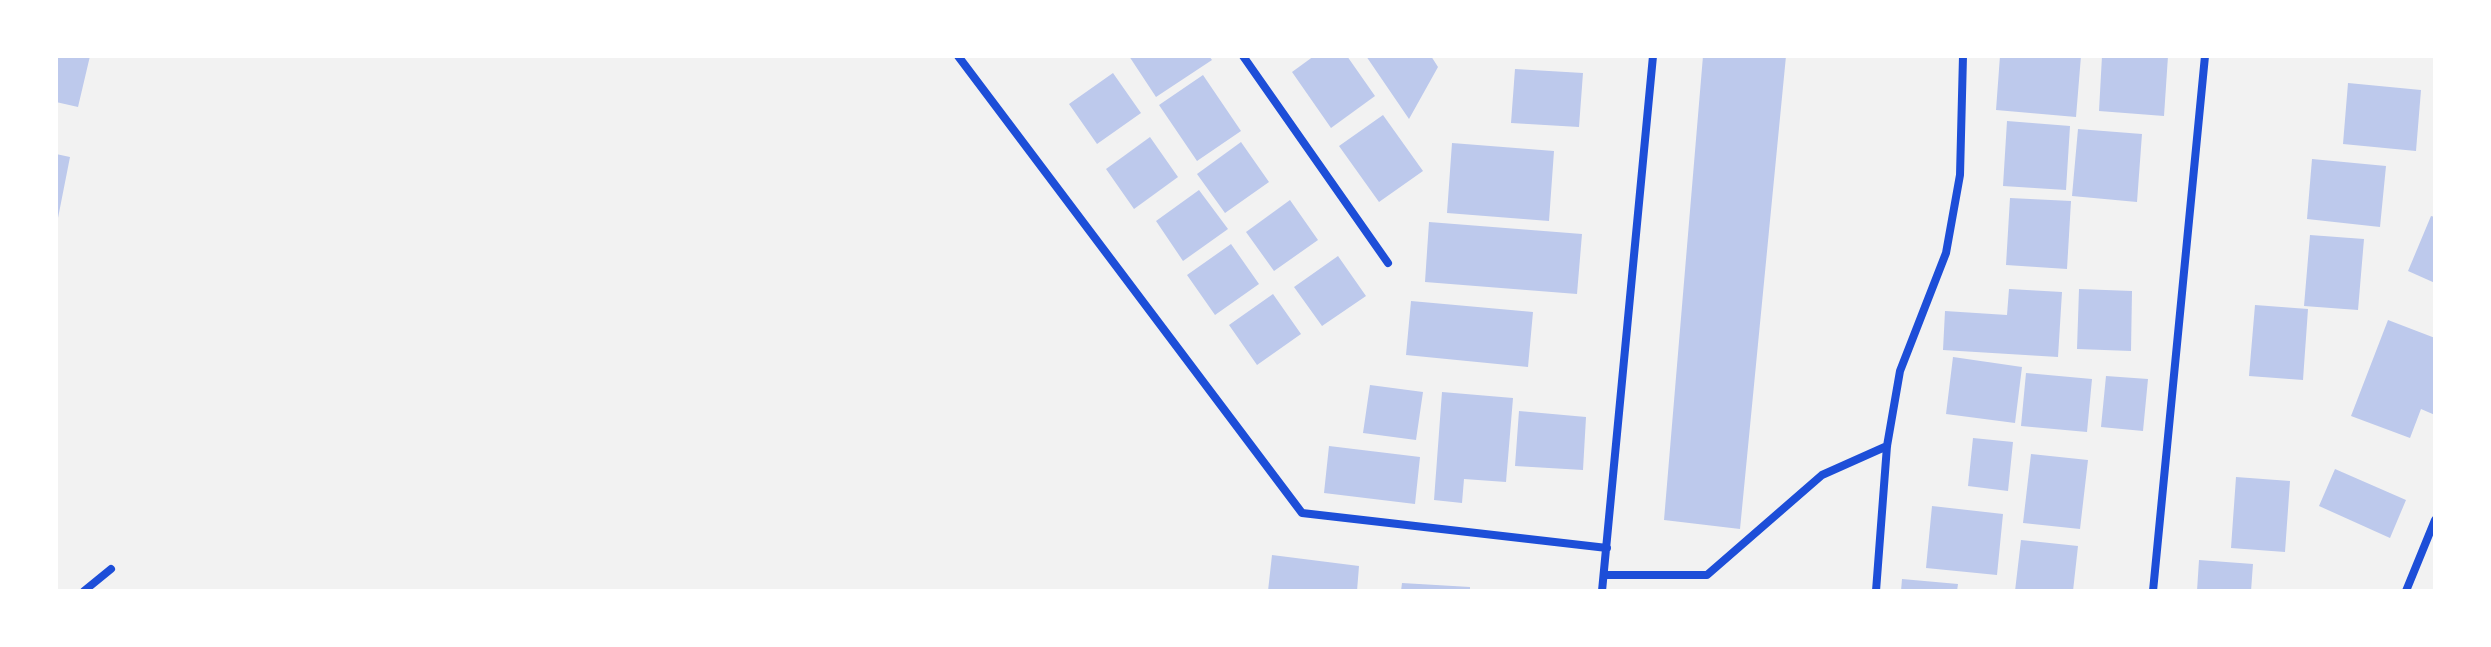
<!DOCTYPE html>
<style>
body{margin:0}
#map{position:relative;width:2491px;height:647px;overflow:hidden;background:#f2f2f2;font-family:Jost,sans-serif}
canvas{display:block}
.frame{position:absolute;inset:0;border:58px solid #fff;pointer-events:none}
</style>
<div id="map">
<canvas width="2491" height="647"></canvas>
<div class="frame"></div>
</div>
<script>
const g = document.querySelector('canvas').getContext('2d');
g.lineJoin = 'round';
function fillPath(path, color) {
  g.fillStyle = color;
  g.fill(path, 'evenodd');
}
function strokePath(path, color, width, dash) {
  g.strokeStyle = color;
  g.lineWidth = width;
  g.lineCap = dash ? 'butt' : 'round';
  g.setLineDash(dash || []);
  g.stroke(path);
}
fillPath(new Path2D(`
 M 56,56 L 90,56 L 78,107 L 56,102 Z
 M 1129,56 L 1209,56 L 1212,60 L 1156,97 Z
 M 1314,56 L 1347,56 L 1375,96 L 1331,128 L 1292,72 Z
 M 1366,56 L 1431,56 L 1438,67 L 1409,119 Z
 M 1703,56 L 1786,56 L 1740,529 L 1664,520 Z
 M 2000,56 L 2081,56 L 2076,117 L 1996,110 Z
 M 2102,56 L 2168,56 L 2164,116 L 2099,111 Z
 M 1515,69 L 1583,73 L 1579,127 L 1511,123 Z
 M 1113,73 L 1141,113 L 1097,144 L 1069,104 Z
 M 1203,75 L 1241,131 L 1197,161 L 1159,105 Z
 M 2348,83 L 2421,90 L 2416,151 L 2343,144 Z
 M 1383,115 L 1423,171 L 1379,202 L 1339,146 Z
 M 2007,121 L 2070,126 L 2066,190 L 2003,186 Z
 M 2078,129 L 2142,134 L 2137,202 L 2072,196 Z
 M 1150,137 L 1178,177 L 1134,209 L 1106,169 Z
 M 1241,142 L 1269,182 L 1225,213 L 1197,174 Z
 M 1452,143 L 1554,151 L 1549,221 L 1447,213 Z
 M 56,154 L 70,157 L 57,223 L 56,223 Z
 M 2312,159 L 2386,166 L 2380,227 L 2307,219 Z
 M 1199,190 L 1228,229 L 1183,261 L 1156,221 Z
 M 2010,198 L 2071,201 L 2067,269 L 2006,265 Z
 M 1290,200 L 1318,240 L 1274,271 L 1246,232 Z
 M 2431,216 L 2435,217 L 2435,283 L 2408,271 Z
 M 1429,222 L 1582,234 L 1577,294 L 1425,282 Z
 M 2310,235 L 2364,239 L 2358,310 L 2304,306 Z
 M 1231,244 L 1259,284 L 1215,315 L 1187,275 Z
 M 1338,256 L 1366,296 L 1322,326 L 1294,287 Z
 M 2009,289 L 2062,292 L 2058,357 L 1943,350 L 1945,311 L 2007,315 Z
 M 2079,289 L 2132,291 L 2131,351 L 2077,349 Z
 M 1273,294 L 1301,334 L 1257,365 L 1229,325 Z
 M 1411,301 L 1533,312 L 1528,367 L 1406,355 Z
 M 2255,305 L 2308,309 L 2303,380 L 2249,376 Z
 M 2388,320 L 2435,338 L 2435,415 L 2421,409 L 2410,438 L 2351,416 Z
 M 1953,357 L 2022,367 L 2015,423 L 1946,414 Z
 M 2026,373 L 2092,379 L 2087,432 L 2021,426 Z
 M 2106,376 L 2148,379 L 2143,431 L 2101,427 Z
 M 1370,385 L 1423,392 L 1416,440 L 1363,433 Z
 M 1442,392 L 1513,398 L 1506,482 L 1464,479 L 1462,503 L 1434,500 Z
 M 1519,411 L 1586,417 L 1583,470 L 1515,466 Z
 M 1973,438 L 2013,442 L 2008,491 L 1968,486 Z
 M 1329,446 L 1420,457 L 1415,504 L 1324,493 Z
 M 2031,454 L 2088,460 L 2080,529 L 2023,523 Z
 M 2335,469 L 2406,500 L 2390,538 L 2319,506 Z
 M 2236,477 L 2290,481 L 2285,552 L 2231,548 Z
 M 1932,506 L 2003,514 L 1997,575 L 1926,568 Z
 M 2021,540 L 2078,546 L 2073,591 L 2015,591 Z
 M 1272,555 L 1359,566 L 1357,591 L 1268,591 Z
 M 2199,560 L 2253,564 L 2251,591 L 2197,591 Z
 M 1902,579 L 1958,584 L 1957,591 L 1901,591 Z
 M 1402,583 L 1470,587 L 1470,591 L 1401,591 Z`), '#bdc9ec');
strokePath(new Path2D(`
 M 958,56 L 1302,513 L 1607,548
 M 1243,56 L 1388,263
 M 1604,575 L 1707,575 L 1822,475 L 1887,446
 M 84,591 L 111,569
 M 1602,591 L 1653,56
 M 1876,591 L 1887,446 L 1900,371 L 1946,253 L 1960,175 L 1963,56
 M 2153,591 L 2205,56
 M 2406,591 L 2435,520`), '#1d4ed8', 8);
</script>
